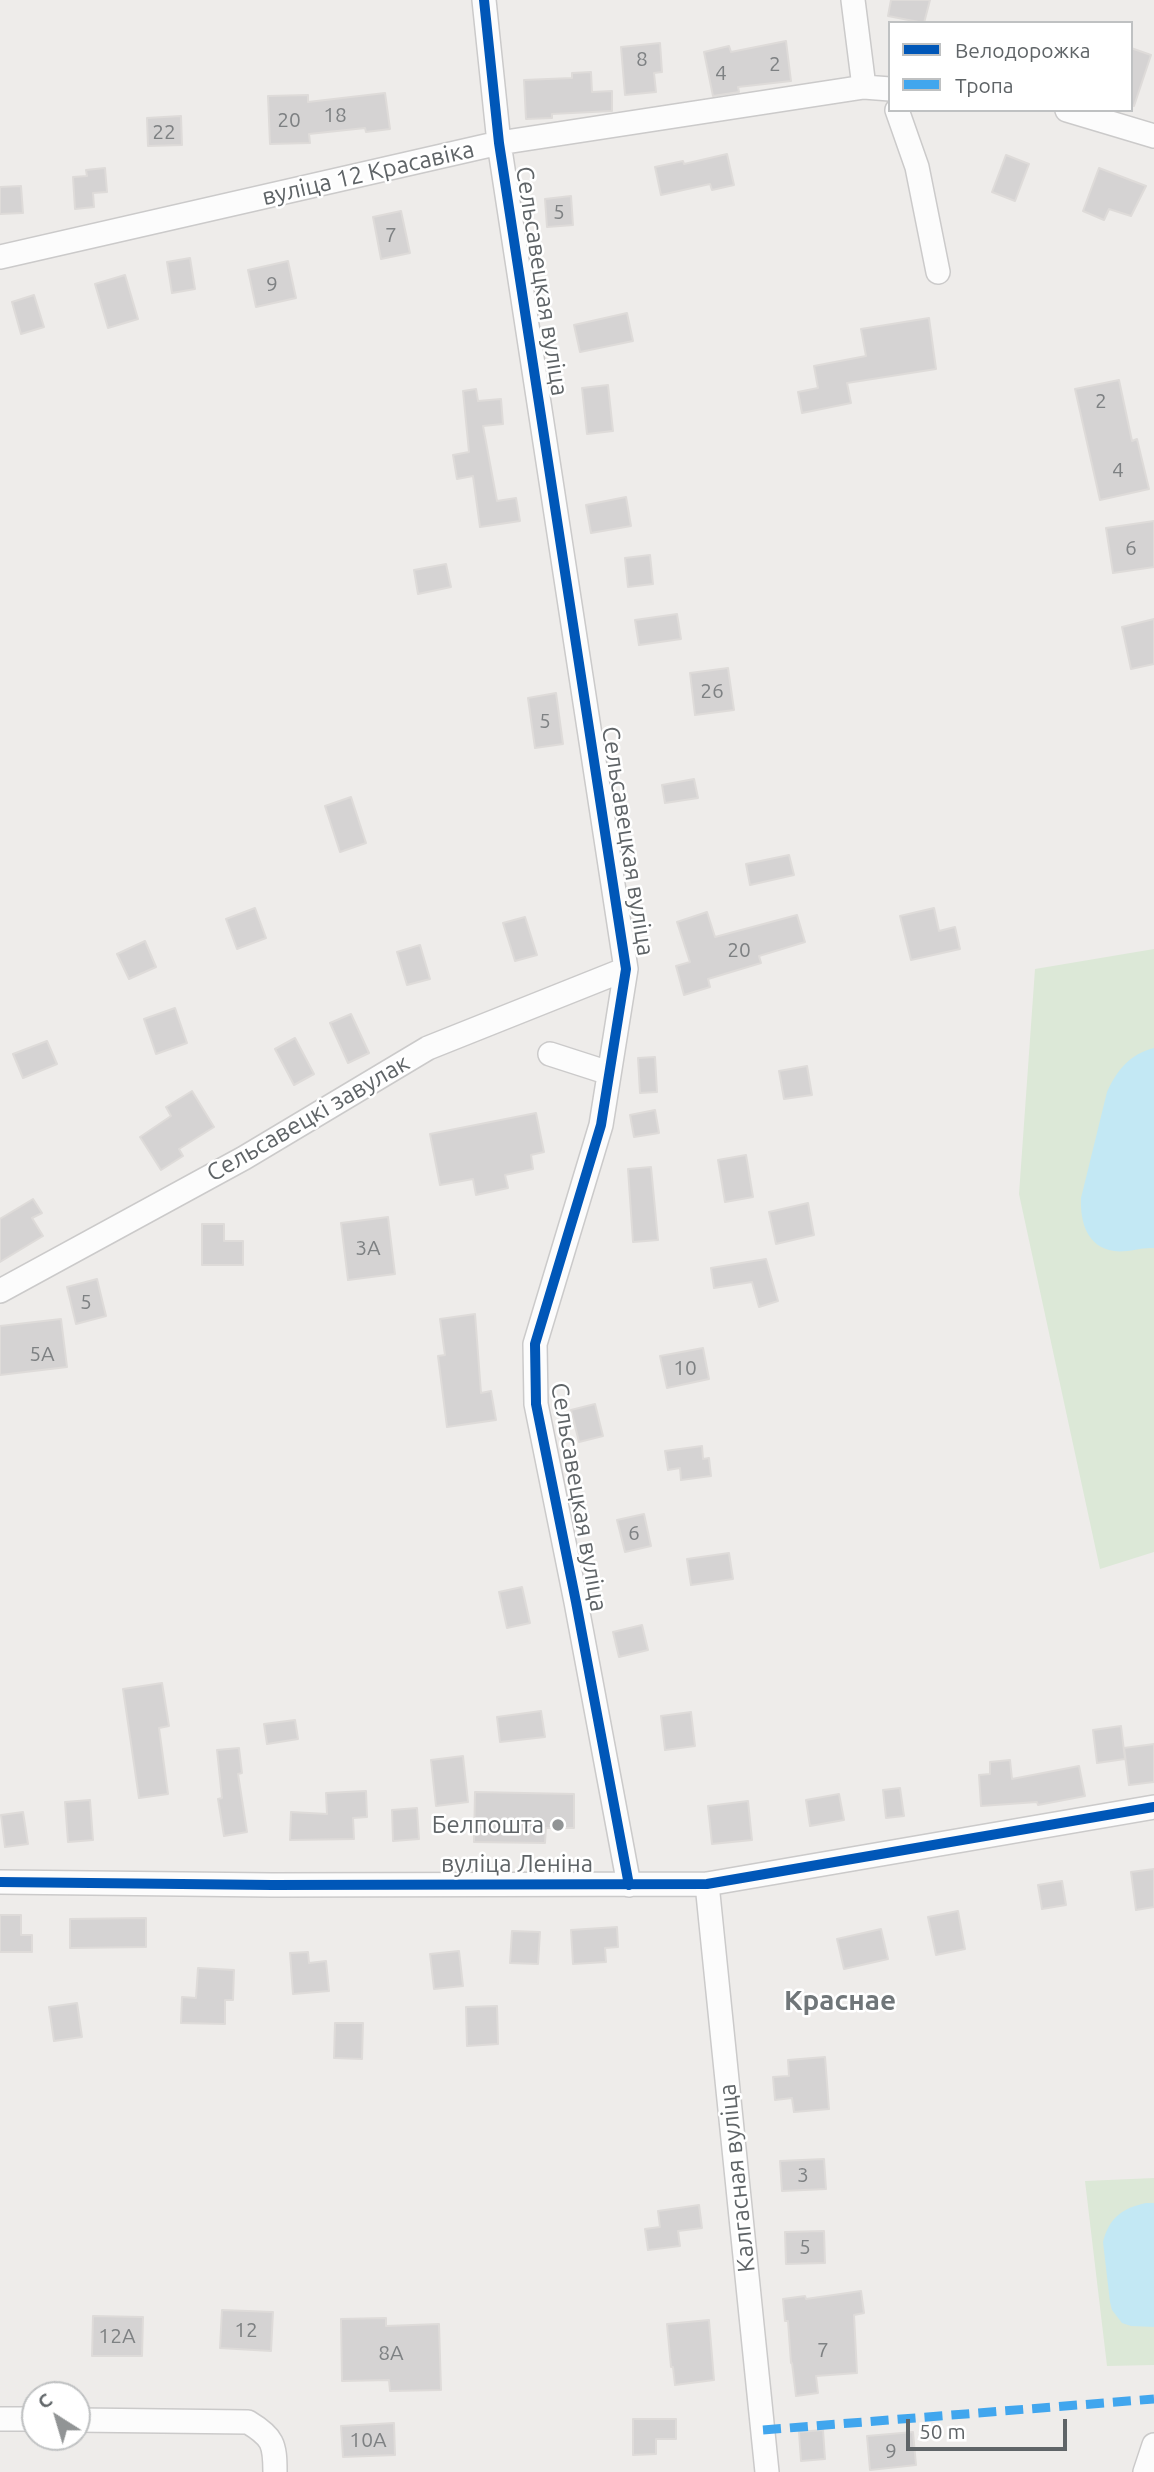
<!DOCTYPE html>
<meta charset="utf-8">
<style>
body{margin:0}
#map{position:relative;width:1154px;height:2472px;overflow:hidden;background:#eeecea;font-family:Ubuntu,sans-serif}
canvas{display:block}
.legend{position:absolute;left:888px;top:21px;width:245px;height:91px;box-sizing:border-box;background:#fff;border:2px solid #bfc1c2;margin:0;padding:9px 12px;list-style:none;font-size:21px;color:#5f6467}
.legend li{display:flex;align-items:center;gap:14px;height:35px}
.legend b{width:35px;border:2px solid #bfc1c2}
.north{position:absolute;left:21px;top:2381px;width:70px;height:70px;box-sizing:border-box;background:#fff;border:2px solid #bfc1c2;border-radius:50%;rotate:323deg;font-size:19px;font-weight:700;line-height:28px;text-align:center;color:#5f6467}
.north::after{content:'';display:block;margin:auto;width:24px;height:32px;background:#919495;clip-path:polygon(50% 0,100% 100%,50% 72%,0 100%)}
.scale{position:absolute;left:906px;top:2419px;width:161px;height:32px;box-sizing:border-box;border:4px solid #5f6467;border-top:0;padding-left:9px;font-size:21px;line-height:24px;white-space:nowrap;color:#5f6467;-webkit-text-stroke:5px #fff;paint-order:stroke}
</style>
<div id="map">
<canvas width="1154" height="2472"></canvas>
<ul class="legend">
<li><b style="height:9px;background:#0057b8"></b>Велодорожка</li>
<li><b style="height:9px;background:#41a6ee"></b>Тропа</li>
</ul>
<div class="north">С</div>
<div class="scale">50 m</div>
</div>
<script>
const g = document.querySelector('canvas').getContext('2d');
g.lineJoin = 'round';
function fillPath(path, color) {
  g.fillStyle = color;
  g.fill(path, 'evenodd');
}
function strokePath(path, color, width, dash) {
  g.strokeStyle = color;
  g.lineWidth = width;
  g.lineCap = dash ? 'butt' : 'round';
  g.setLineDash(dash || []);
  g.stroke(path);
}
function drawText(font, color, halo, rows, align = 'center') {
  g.font = font + ' Ubuntu,sans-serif';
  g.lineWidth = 5;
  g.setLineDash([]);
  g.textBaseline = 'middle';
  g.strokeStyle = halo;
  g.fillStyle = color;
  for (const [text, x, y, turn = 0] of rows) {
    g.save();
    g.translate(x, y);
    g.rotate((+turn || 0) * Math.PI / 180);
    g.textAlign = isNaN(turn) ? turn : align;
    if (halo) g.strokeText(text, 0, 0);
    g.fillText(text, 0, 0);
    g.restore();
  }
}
fillPath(new Path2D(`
 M 1154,949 L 1154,1552 L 1100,1569 L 1019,1194 L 1035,969 Z
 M 1154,2178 L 1154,2365 L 1107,2366 L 1085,2181 Z`), '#dce8d7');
fillPath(new Path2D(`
 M 1154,1048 L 1154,1248 C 1141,1247 1127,1253 1114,1251 C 1087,1247 1080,1222 1081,1198 L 1107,1092 C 1117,1070 1130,1054 1154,1048 Z
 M 1146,2203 L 1154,2203 L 1154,2327 L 1131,2326 L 1122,2323 L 1112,2310 L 1110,2302 L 1103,2242 C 1109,2218 1122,2208 1146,2203 Z`), '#c3e8f4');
const building = new Path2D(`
 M 891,0 L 930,0 L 924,23 L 888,16 Z
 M 786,41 L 791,81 L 738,87 L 739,92 L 713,96 L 704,52 L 729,46 L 731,52 Z
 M 660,43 L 662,72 L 654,73 L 656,92 L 625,95 L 621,47 Z
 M 1131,48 L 1151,55 L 1134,106 L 1131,105 Z
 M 591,72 L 592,92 L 612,91 L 612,111 L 552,114 L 552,118 L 526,119 L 524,80 L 572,78 L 572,73 Z
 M 385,93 L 390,129 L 366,132 L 365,128 L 309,134 L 310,143 L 270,144 L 268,96 L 308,95 L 308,102 Z
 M 181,116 L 182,145 L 148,146 L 147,118 Z
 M 727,154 L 734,185 L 712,190 L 710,184 L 661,195 L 655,167 L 683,161 L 684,164 Z
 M 1006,155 L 1029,164 L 1015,201 L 992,192 Z
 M 105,168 L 107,192 L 93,193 L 94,207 L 75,209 L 73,177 L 87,176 L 86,170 Z
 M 1099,168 L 1146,186 L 1131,216 L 1109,209 L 1104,220 L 1083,211 Z
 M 21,186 L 23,213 L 0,214 L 0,187 Z
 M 571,196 L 573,225 L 547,227 L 545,199 Z
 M 401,211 L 410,253 L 381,259 L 373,217 Z
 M 190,258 L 195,289 L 172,293 L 167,262 Z
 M 288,261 L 296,298 L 256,307 L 248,270 Z
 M 125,275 L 138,319 L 108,328 L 95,284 Z
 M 34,295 L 44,327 L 21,334 L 12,302 Z
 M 627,313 L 633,341 L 580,352 L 574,325 Z
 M 929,318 L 936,369 L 847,383 L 851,403 L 802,413 L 798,392 L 818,388 L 814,366 L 866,356 L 861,329 Z
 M 1119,380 L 1132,441 L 1137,439 L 1149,489 L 1100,500 L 1075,389 Z
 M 608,385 L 613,431 L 587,434 L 582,388 Z
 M 476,389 L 478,401 L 501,399 L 503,424 L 483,426 L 497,501 L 516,498 L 520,521 L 480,527 L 473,476 L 457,479 L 453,455 L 469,452 L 463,391 Z
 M 626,497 L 631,526 L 591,533 L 586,505 Z
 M 1154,521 L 1154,567 L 1113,573 L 1106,528 Z
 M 650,555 L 653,584 L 628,587 L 625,558 Z
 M 446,564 L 451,587 L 418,594 L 414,570 Z
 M 677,614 L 681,639 L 639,645 L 635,620 Z
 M 1154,619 L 1154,664 L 1131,669 L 1122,627 Z
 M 728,668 L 734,710 L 695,715 L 690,673 Z
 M 556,693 L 563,744 L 535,748 L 528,698 Z
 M 694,779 L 698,798 L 665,803 L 662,785 Z
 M 351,797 L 366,843 L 340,852 L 325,806 Z
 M 789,855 L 794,875 L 750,885 L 746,864 Z
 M 255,908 L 266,938 L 237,949 L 226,919 Z
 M 934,908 L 939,931 L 955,927 L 960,949 L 911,960 L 900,916 Z
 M 707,912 L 715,937 L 797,915 L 805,942 L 759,956 L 761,963 L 708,979 L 710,987 L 684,995 L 676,966 L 690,962 L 677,922 Z
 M 525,917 L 537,955 L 515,961 L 503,923 Z
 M 145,941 L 156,967 L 129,979 L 117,954 Z
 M 420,945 L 430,979 L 407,985 L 397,952 Z
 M 175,1008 L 187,1043 L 156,1054 L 144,1019 Z
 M 351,1014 L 369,1053 L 348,1063 L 330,1023 Z
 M 295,1038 L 314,1074 L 294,1085 L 275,1049 Z
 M 47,1041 L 57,1064 L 23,1078 L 13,1054 Z
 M 655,1057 L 657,1092 L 640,1093 L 638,1058 Z
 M 807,1066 L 812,1095 L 784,1099 L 779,1071 Z
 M 192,1091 L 214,1127 L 179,1149 L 183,1156 L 161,1170 L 140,1137 L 171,1116 L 166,1107 Z
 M 655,1110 L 659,1133 L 634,1137 L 630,1115 Z
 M 536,1113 L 544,1152 L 531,1155 L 533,1169 L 505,1175 L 508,1188 L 476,1195 L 473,1179 L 440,1185 L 430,1134 Z
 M 746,1155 L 753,1197 L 725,1202 L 718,1160 Z
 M 651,1167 L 658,1240 L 633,1242 L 628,1169 Z
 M 33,1199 L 42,1213 L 32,1218 L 43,1236 L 0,1262 L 0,1219 Z
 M 808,1203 L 814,1235 L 776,1244 L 769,1212 Z
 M 388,1217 L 395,1274 L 348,1280 L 341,1223 Z
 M 202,1224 L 224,1224 L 224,1241 L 243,1241 L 243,1265 L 202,1265 Z
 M 766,1259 L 778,1301 L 759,1307 L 752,1282 L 714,1288 L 711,1268 Z
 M 97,1279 L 106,1316 L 76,1324 L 67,1287 Z
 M 475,1314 L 481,1393 L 491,1391 L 496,1420 L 447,1427 L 438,1356 L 445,1355 L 440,1319 Z
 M 61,1319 L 67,1367 L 0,1375 L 0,1326 Z
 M 703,1348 L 709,1379 L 667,1388 L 660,1356 Z
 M 595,1404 L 603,1436 L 579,1442 L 571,1410 Z
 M 702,1446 L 703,1459 L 709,1458 L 711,1476 L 681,1480 L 680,1468 L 668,1470 L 665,1451 Z
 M 644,1514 L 651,1546 L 625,1552 L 617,1520 Z
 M 729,1553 L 733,1579 L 691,1585 L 687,1559 Z
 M 522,1587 L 530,1623 L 507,1628 L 499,1592 Z
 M 642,1625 L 648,1650 L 619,1657 L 613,1632 Z
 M 162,1683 L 169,1726 L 159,1728 L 168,1794 L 139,1798 L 123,1689 Z
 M 541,1711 L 545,1737 L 500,1742 L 497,1717 Z
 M 691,1712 L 695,1746 L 665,1750 L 661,1716 Z
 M 295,1720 L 298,1739 L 267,1744 L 264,1724 Z
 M 1121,1726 L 1125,1759 L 1097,1763 L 1093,1730 Z
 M 1154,1744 L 1154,1782 L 1129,1785 L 1124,1748 Z
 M 239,1748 L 242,1773 L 238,1774 L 247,1832 L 224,1836 L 218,1799 L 222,1798 L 217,1750 Z
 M 463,1756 L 468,1802 L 436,1806 L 431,1760 Z
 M 1010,1760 L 1012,1779 L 1079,1766 L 1085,1796 L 1038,1805 L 1037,1802 L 981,1806 L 979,1775 L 990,1774 L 990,1762 Z
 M 900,1788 L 904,1816 L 886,1818 L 883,1790 Z
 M 366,1791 L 367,1817 L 353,1818 L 354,1839 L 290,1840 L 291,1812 L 327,1814 L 326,1793 Z
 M 475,1792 L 574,1794 L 574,1828 L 546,1828 L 545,1843 L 474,1842 Z
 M 839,1794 L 844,1820 L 810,1826 L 806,1800 Z
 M 90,1800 L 93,1840 L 68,1842 L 65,1802 Z
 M 748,1801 L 752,1840 L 712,1844 L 708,1806 Z
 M 417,1808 L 419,1839 L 393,1841 L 392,1810 Z
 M 23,1812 L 28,1844 L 5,1847 L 1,1815 Z
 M 1154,1869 L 1154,1907 L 1136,1910 L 1131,1872 Z
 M 1062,1881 L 1066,1905 L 1042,1909 L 1038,1885 Z
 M 958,1911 L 965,1949 L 936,1955 L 928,1917 Z
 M 0,1915 L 21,1915 L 21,1935 L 32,1935 L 32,1952 L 0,1952 Z
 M 146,1918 L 146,1947 L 70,1948 L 70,1919 Z
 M 617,1927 L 618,1947 L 605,1948 L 606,1962 L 573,1964 L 571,1930 Z
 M 881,1929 L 888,1959 L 844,1969 L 837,1939 Z
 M 512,1931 L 540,1932 L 538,1964 L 510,1963 Z
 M 459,1951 L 463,1986 L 434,1989 L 430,1954 Z
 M 308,1952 L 309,1963 L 326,1961 L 329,1991 L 293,1994 L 290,1953 Z
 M 198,1968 L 234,1970 L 233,2000 L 225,2000 L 225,2024 L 181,2023 L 182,1997 L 196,1998 Z
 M 77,2003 L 82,2037 L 54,2041 L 49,2007 Z
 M 497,2006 L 498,2044 L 467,2046 L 466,2007 Z
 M 335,2023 L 363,2023 L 362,2059 L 334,2058 Z
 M 825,2057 L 829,2109 L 794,2112 L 792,2098 L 775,2100 L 773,2077 L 789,2076 L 788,2060 Z
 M 824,2159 L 826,2189 L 782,2191 L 780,2161 Z
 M 699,2205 L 702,2228 L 678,2231 L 680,2246 L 648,2250 L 645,2229 L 660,2227 L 658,2211 Z
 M 824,2231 L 825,2263 L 786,2264 L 785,2232 Z
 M 861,2291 L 864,2313 L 854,2315 L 857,2373 L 816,2376 L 818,2393 L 796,2396 L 792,2363 L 791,2363 L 788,2321 L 785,2321 L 783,2299 L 805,2296 L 806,2299 Z
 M 222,2310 L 273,2312 L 271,2351 L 220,2348 Z
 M 93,2316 L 143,2317 L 142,2356 L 92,2356 Z
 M 386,2318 L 386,2326 L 439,2324 L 441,2390 L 390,2391 L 389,2380 L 342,2381 L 341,2319 Z
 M 709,2320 L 714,2380 L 675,2385 L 673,2367 L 671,2367 L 667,2324 Z
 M 633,2419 L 676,2419 L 676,2439 L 656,2439 L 656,2454 L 633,2455 Z
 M 394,2423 L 395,2455 L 343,2457 L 341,2426 Z
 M 823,2430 L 825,2459 L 801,2461 L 799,2432 Z
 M 913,2432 L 916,2465 L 870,2470 L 867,2436 Z`);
fillPath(building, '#d5d3d3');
strokePath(building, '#dedbd9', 2);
const minor = new Path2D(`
 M 484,0 L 499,143 L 626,969 L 601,1125 L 535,1344 L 536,1404 L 576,1602 L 629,1885
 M 853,0 L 864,87
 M 897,110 L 917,167 L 938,272
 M 1067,110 L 1154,136
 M 0,257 L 499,143 L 864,87 L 890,89
 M 550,1054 L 609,1073
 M 0,1291 L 244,1158 L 428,1048 L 626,969
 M 0,1882 L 272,1885 L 707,1884 L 1154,1807
 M 707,1884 L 767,2472
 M 0,2419 L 35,2419
 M 77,2420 L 248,2422 C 273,2437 275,2444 275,2472
 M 1145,2472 L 1154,2445`);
strokePath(minor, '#cbcaca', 26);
strokePath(minor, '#fcfcfc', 23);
strokePath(new Path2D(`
 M 763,2430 L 1154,2399`), '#41a6ee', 9, [18, 9]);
strokePath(new Path2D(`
 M 484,0 L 499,143 L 626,969 L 601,1125 L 535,1344 L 536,1404 L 576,1602 L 629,1885
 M 0,1882 L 272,1885 L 707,1884 L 1154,1807`), '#0057b8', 10);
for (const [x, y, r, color] of [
 [558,1825,7,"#919495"]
]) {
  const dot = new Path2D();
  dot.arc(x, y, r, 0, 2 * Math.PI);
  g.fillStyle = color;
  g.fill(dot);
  strokePath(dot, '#fff', 2.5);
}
drawText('21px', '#7e8183', null, [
 ["8",642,59],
 ["2",775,64],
 ["4",721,73],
 ["18",335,115],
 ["20",289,120],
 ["22",164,132],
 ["5",559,212],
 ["7",391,235],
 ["9",272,284],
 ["2",1101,401],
 ["4",1118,470],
 ["6",1131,548],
 ["26",712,691],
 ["5",545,721],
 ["20",739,950],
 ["3А",368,1248],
 ["5",86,1302],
 ["5А",42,1354],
 ["10",685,1368],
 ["6",634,1533],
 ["3",803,2175],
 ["5",805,2247],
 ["12",246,2330],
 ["12А",117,2336],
 ["7",823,2350],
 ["8А",391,2353],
 ["10А",368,2440],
 ["9",891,2451]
]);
drawText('24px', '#5f6467', '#fff', [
 ["вуліца 12 Красавіка",368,173,-13],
 ["Сельсавецкая вуліца",542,281,81],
 ["Сельсавецкая вуліца",628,841,81],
 ["Сельсавецкі завулак",308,1118,-30],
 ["Сельсавецкая вуліца",579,1497,80],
 ["вуліца Леніна",517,1864],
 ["Калгасная вуліца",737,2178,-96]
]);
drawText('24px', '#5f6467', '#fff', [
 ["Белпошта",544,1825]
], 'right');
drawText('bold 28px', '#707679', '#fff', [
 ["Краснае",840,2001]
]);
</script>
